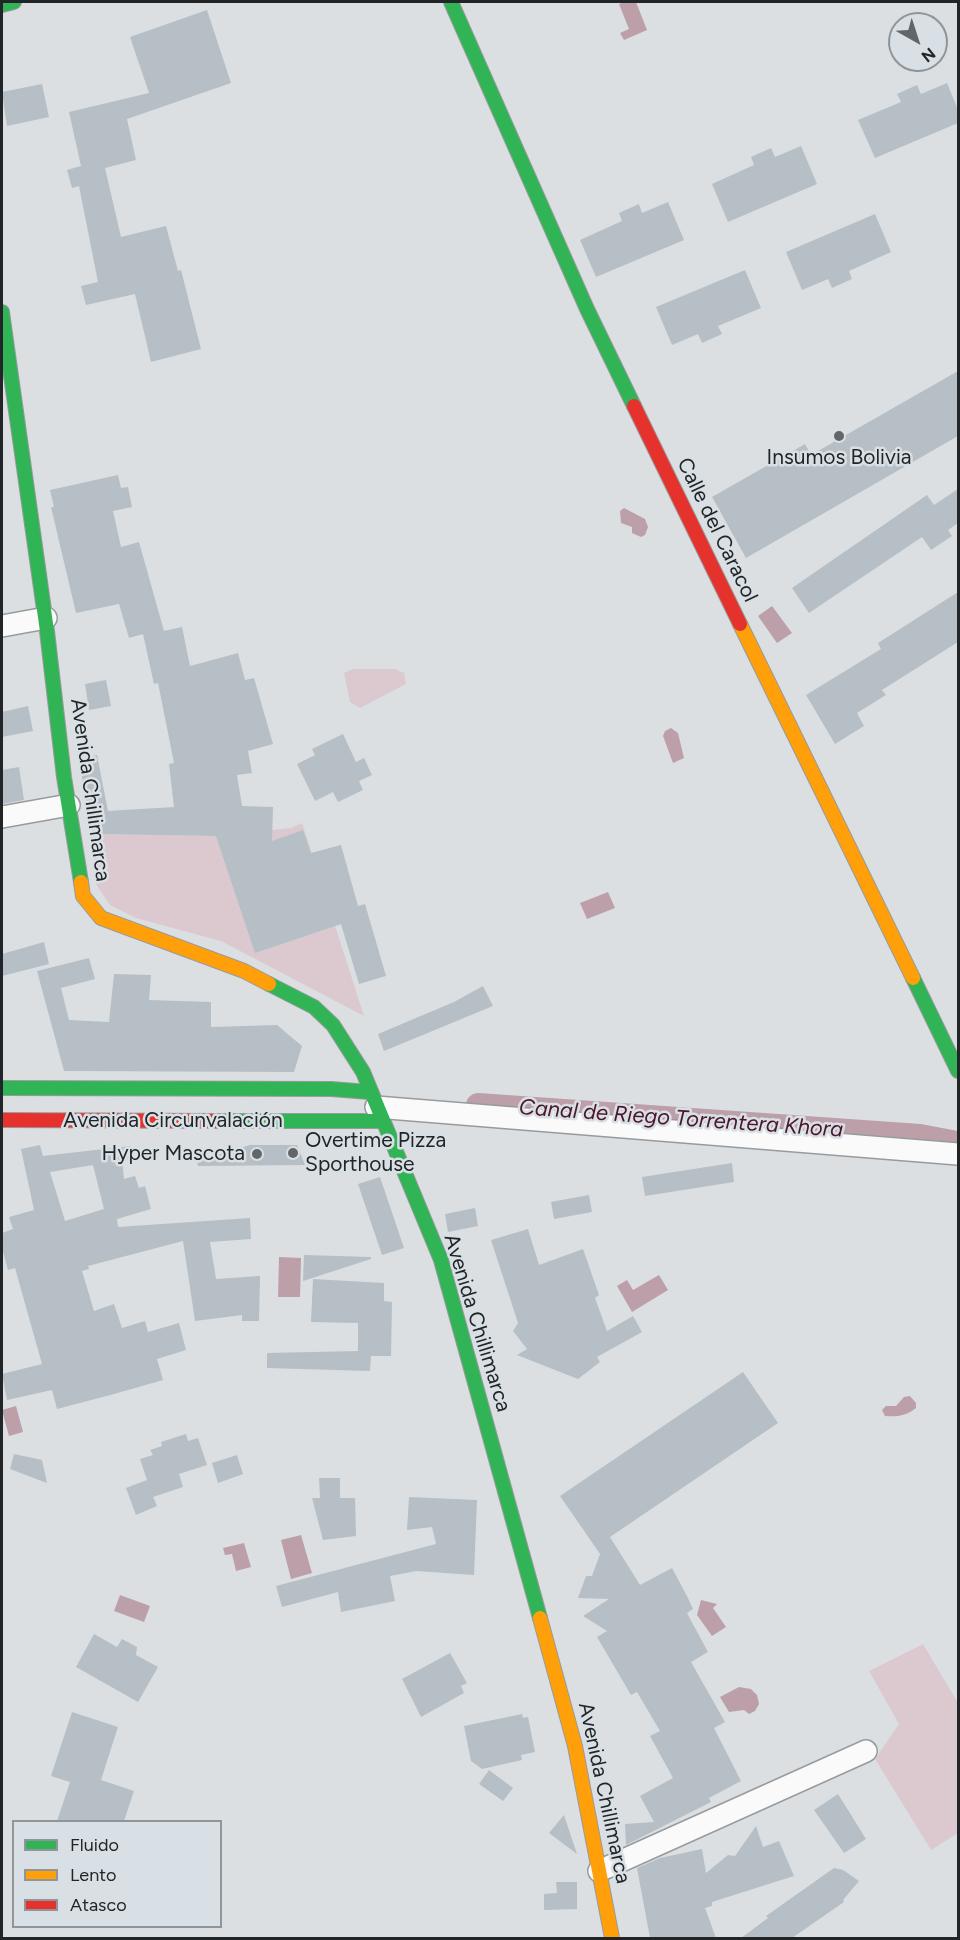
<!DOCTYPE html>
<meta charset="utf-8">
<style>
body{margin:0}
#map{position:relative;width:960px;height:1940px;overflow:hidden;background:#dbdfe2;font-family:Figtree,sans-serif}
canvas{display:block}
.frame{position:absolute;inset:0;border:3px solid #222527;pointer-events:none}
.legend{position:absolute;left:12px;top:1820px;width:210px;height:108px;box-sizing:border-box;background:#d8e0e5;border:2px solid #8f9599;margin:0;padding:8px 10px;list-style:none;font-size:18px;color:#222527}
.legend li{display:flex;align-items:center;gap:12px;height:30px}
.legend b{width:30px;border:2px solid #8f9599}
.north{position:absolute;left:888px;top:12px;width:60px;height:60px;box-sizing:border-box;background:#d8e0e5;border:2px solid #8f9599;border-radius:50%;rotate:141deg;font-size:16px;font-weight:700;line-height:24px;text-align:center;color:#222527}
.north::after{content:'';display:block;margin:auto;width:21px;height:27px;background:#636668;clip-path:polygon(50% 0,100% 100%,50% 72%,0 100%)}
</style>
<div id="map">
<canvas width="960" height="1940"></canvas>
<div class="frame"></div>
<ul class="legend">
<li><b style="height:8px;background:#30b455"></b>Fluido</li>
<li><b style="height:8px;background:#ff9f0a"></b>Lento</li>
<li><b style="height:8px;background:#e5322d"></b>Atasco</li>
</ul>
<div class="north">N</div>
</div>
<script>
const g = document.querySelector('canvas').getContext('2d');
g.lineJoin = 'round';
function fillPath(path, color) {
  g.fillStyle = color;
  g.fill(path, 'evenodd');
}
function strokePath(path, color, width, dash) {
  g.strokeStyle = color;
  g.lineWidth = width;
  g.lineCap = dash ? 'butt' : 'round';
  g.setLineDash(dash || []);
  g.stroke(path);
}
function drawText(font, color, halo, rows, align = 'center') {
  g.font = font + ' Figtree,sans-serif';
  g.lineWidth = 5;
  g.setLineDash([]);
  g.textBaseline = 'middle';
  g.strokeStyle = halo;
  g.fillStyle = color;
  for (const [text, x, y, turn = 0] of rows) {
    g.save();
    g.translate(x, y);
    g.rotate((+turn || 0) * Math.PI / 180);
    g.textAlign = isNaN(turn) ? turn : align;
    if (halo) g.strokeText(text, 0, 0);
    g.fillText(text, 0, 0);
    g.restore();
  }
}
fillPath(new Path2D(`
 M 353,669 L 395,669 L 404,673 L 406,684 L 360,708 L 350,702 L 344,673 Z
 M 302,823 L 364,1016 L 221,941 L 136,918 L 110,905 L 96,884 L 92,834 L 216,836 L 291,828 Z
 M 923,1644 L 958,1703 L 958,1833 L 931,1850 L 875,1759 L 899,1724 L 869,1671 Z`), '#dcc8cf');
fillPath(new Path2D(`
 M 625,2 L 636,2 L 647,30 L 624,40 L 620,33 L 629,29 L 619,4 Z
 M 624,508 L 645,519 L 648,527 L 645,535 L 641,537 L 632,533 L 632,527 L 621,523 L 620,511 Z
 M 772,606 L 792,633 L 777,643 L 758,616 Z
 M 671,728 L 678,733 L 684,758 L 673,763 L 663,736 L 665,731 Z
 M 608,892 L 615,908 L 587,919 L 580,903 Z
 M 279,1257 L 301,1258 L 300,1297 L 278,1297 Z
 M 659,1275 L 668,1290 L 632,1312 L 617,1286 L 627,1280 L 633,1290 Z
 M 910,1396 L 916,1403 L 916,1408 C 906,1416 897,1417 885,1416 L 882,1410 L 886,1406 L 896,1406 L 904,1397 Z
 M 16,1406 L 23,1432 L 9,1436 L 2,1410 Z
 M 301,1535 L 312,1573 L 291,1579 L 281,1540 Z
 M 244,1543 L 251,1567 L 236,1571 L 232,1554 L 225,1555 L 223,1548 Z
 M 120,1595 L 150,1606 L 144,1622 L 114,1611 Z
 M 701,1600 L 717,1604 L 713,1608 L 726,1627 L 712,1636 L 697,1615 Z
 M 739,1687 L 751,1689 L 757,1695 L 759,1704 L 755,1711 L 749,1714 L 744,1710 L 729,1712 L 720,1697 Z`), '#bc9fa9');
strokePath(new Path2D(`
 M 478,1105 L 920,1136 L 957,1143`), '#bc9fa9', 24);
fillPath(new Path2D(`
 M 207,10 L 231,83 L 127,119 L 136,160 L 105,168 L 121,237 L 166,226 L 178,271 L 181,270 L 201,349 L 151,362 L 135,294 L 86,305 L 81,286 L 98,282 L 79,186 L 72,188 L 67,170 L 81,166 L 69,112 L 149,93 L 130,37 Z
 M 947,83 L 958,110 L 958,123 L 875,158 L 858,120 L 901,102 L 897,94 L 917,85 L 921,94 Z
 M 42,84 L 49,117 L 7,126 L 2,92 Z
 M 801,146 L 817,184 L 728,222 L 712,184 L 754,165 L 751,157 L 771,148 L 775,157 Z
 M 668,202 L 684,240 L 596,277 L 580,240 L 622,221 L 619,213 L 639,204 L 642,213 Z
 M 875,214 L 891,252 L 849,271 L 852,279 L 832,288 L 828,279 L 802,290 L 786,252 Z
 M 745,270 L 761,308 L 718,326 L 722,334 L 702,343 L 698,334 L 672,345 L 656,307 Z
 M 958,371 L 958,436 L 746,558 L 712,497 L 805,444 L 811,455 Z
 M 118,475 L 121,488 L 128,487 L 132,507 L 113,511 L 121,547 L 139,542 L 164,631 L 182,627 L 190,666 L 238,653 L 245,680 L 254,678 L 273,744 L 248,751 L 252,773 L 237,775 L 242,806 L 273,807 L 272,841 L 303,830 L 311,853 L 341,845 L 358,906 L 365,904 L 386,976 L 359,984 L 341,924 L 255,953 L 216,836 L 92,834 L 79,759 L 97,755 L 108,811 L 174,807 L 169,764 L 174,763 L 158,683 L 154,684 L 143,634 L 129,638 L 119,604 L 76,613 L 51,507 L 54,507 L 50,490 Z
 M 958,489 L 958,523 L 948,530 L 952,536 L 931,550 L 922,537 L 809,613 L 792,588 L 927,495 L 934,505 Z
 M 958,592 L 958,642 L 882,690 L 886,695 L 857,713 L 864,726 L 835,744 L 806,695 L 881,649 L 878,643 Z
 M 106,680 L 111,706 L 89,710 L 85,684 Z
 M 28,706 L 33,731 L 2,737 L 2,712 Z
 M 343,734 L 356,762 L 364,758 L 372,775 L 359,781 L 363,790 L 338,802 L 333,792 L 315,801 L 297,764 L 315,755 L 312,749 Z
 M 19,767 L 24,800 L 2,804 L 2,770 Z
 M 44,942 L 49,964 L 2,976 L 2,954 Z
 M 89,958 L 95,979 L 61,988 L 69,1020 L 109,1022 L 114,974 L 151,975 L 149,1000 L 211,1002 L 211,1027 L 277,1025 L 302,1046 L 294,1072 L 64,1071 L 37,971 Z
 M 483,986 L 493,1006 L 384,1051 L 378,1034 L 454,1002 Z
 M 40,1145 L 43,1156 L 130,1146 L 131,1159 L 122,1160 L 124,1179 L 135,1176 L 139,1188 L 145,1186 L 151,1209 L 117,1219 L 118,1227 L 250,1218 L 251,1239 L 210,1242 L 216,1279 L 260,1276 L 259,1321 L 242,1321 L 242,1315 L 195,1321 L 183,1241 L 88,1266 L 89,1269 L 82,1271 L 94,1311 L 114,1304 L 122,1328 L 145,1321 L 148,1332 L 179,1323 L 186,1350 L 157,1359 L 163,1380 L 114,1394 L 57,1409 L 52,1390 L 7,1400 L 2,1374 L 42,1364 L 15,1268 L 8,1270 L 2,1248 L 2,1233 L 13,1229 L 9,1217 L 34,1210 L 21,1149 ZM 93,1165 L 104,1209 L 65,1221 L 50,1172 Z
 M 250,1145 L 297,1145 L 305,1165 L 198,1166 L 197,1161 Z
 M 732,1163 L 734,1182 L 645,1196 L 642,1177 Z
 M 380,1177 L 404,1248 L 382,1255 L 358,1184 Z
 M 589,1195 L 592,1212 L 554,1219 L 551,1202 Z
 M 475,1208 L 478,1226 L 448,1232 L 445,1214 Z
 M 528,1229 L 539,1265 L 583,1249 L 599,1295 L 595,1298 L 607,1331 L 633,1316 L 642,1332 L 597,1357 L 600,1362 L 578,1379 L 517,1355 L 527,1349 L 513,1331 L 518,1323 L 491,1240 Z
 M 304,1255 L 371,1257 L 371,1259 L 303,1281 Z
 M 313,1279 L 384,1283 L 384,1301 L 392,1302 L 391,1356 L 371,1356 L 370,1371 L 267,1368 L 267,1353 L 358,1351 L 358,1323 L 311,1322 Z
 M 743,1372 L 778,1423 L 610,1537 L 640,1585 L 672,1568 L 687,1596 L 693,1609 L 687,1613 L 708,1652 L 691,1662 L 725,1722 L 714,1728 L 741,1781 L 709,1798 L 711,1802 L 626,1845 L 625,1824 L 654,1822 L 640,1796 L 673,1778 L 650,1736 L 660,1731 L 637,1692 L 631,1695 L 597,1637 L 607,1631 L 583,1616 L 609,1599 L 578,1598 L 586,1576 L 592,1576 L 600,1554 L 560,1496 Z
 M 186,1434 L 188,1441 L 198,1438 L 207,1465 L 179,1474 L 183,1487 L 153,1497 L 157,1506 L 136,1515 L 126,1488 L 147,1480 L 140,1459 L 153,1455 L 150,1450 L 162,1446 L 161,1442 Z
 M 14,1454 L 42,1460 L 47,1483 L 10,1469 Z
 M 237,1455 L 243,1474 L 218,1483 L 212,1463 Z
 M 319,1478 L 340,1478 L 340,1498 L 355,1498 L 356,1536 L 323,1540 L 312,1498 L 320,1498 Z
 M 409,1497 L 477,1500 L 474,1575 L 416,1571 L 390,1576 L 395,1601 L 341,1612 L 338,1592 L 282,1607 L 276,1586 L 436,1544 L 432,1527 L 407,1530 Z
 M 94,1634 L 117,1647 L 122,1639 L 137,1647 L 136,1655 L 158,1667 L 138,1702 L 76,1667 Z
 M 450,1653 L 467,1683 L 461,1686 L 464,1693 L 421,1717 L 402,1679 Z
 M 72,1712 L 118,1727 L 101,1780 L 134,1791 L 124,1821 L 57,1821 L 70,1782 L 51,1776 Z
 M 522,1714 L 523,1718 L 528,1717 L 535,1752 L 521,1755 L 522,1760 L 482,1769 L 471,1761 L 464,1726 Z
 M 489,1770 L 513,1788 L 503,1801 L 479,1784 Z
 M 838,1794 L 866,1839 L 844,1853 L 814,1810 Z
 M 564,1815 L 577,1854 L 549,1833 Z
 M 756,1826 L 763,1847 L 779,1841 L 794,1876 L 712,1902 L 712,1906 L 705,1908 L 716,1938 L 650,1938 L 637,1868 L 660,1858 L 702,1849 L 706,1873 L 728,1855 L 735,1856 Z
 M 834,1868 L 843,1870 L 859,1881 L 843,1900 L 844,1902 L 792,1938 L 741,1938 L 768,1918 L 766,1916 Z
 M 556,1882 L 577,1882 L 577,1909 L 544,1910 L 544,1894 L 557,1893 Z`), '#b6bfc5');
const street = new Path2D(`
 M 2,626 L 46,618
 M 2,817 L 69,805
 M 376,1107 L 958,1154
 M 599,1871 L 866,1751`);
const fast = new Path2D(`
 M 451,2 L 587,309 L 634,406
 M 2,5 L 14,2
 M 2,312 L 47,631 L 64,777 L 81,882
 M 913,978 L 958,1071
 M 269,984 L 314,1007 L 333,1025 L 363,1072 L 441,1260 L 540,1618
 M 2,1088 L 331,1089 L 369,1092
 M 218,1121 L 381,1121`);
const slow = new Path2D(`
 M 740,624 L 913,978
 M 81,882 L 83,896 L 101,918 L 244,971 L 269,984
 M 540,1618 L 575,1746 L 612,1938`);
const jam = new Path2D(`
 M 634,406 L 740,624
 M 2,1120 L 218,1121`);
strokePath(street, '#989b9d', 24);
strokePath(fast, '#989b9d', 16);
strokePath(slow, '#989b9d', 16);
strokePath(jam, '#989b9d', 16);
strokePath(street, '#fafafb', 21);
strokePath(fast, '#30b455', 14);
strokePath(slow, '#ff9f0a', 14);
strokePath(jam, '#e5322d', 14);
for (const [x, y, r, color] of [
 [839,436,6,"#636668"],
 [293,1153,6,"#636668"],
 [257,1154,6,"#636668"]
]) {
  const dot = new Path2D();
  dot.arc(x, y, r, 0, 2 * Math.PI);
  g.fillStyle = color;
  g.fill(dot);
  strokePath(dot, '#d8e0e5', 2);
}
drawText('21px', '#222527', '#d8e0e5', [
 ["Insumos Bolivia",839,458],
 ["Overtime Pizza",305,1141,"left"],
 ["Sporthouse",305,1165,"left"],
 ["Hyper Mascota",245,1154,"right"]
]);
drawText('21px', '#222527', '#d8e0e5', [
 ["Calle del Caracol",717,530,64],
 ["Avenida Chillimarca",90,790,82],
 ["Avenida Circunvalación",173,1121],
 ["Avenida Chillimarca",477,1323,73],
 ["Avenida Chillimarca",604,1793,78]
]);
drawText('italic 22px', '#4d162b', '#d8e0e5', [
 ["Canal de Riego Torrentera Khora",681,1119,4]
]);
</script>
